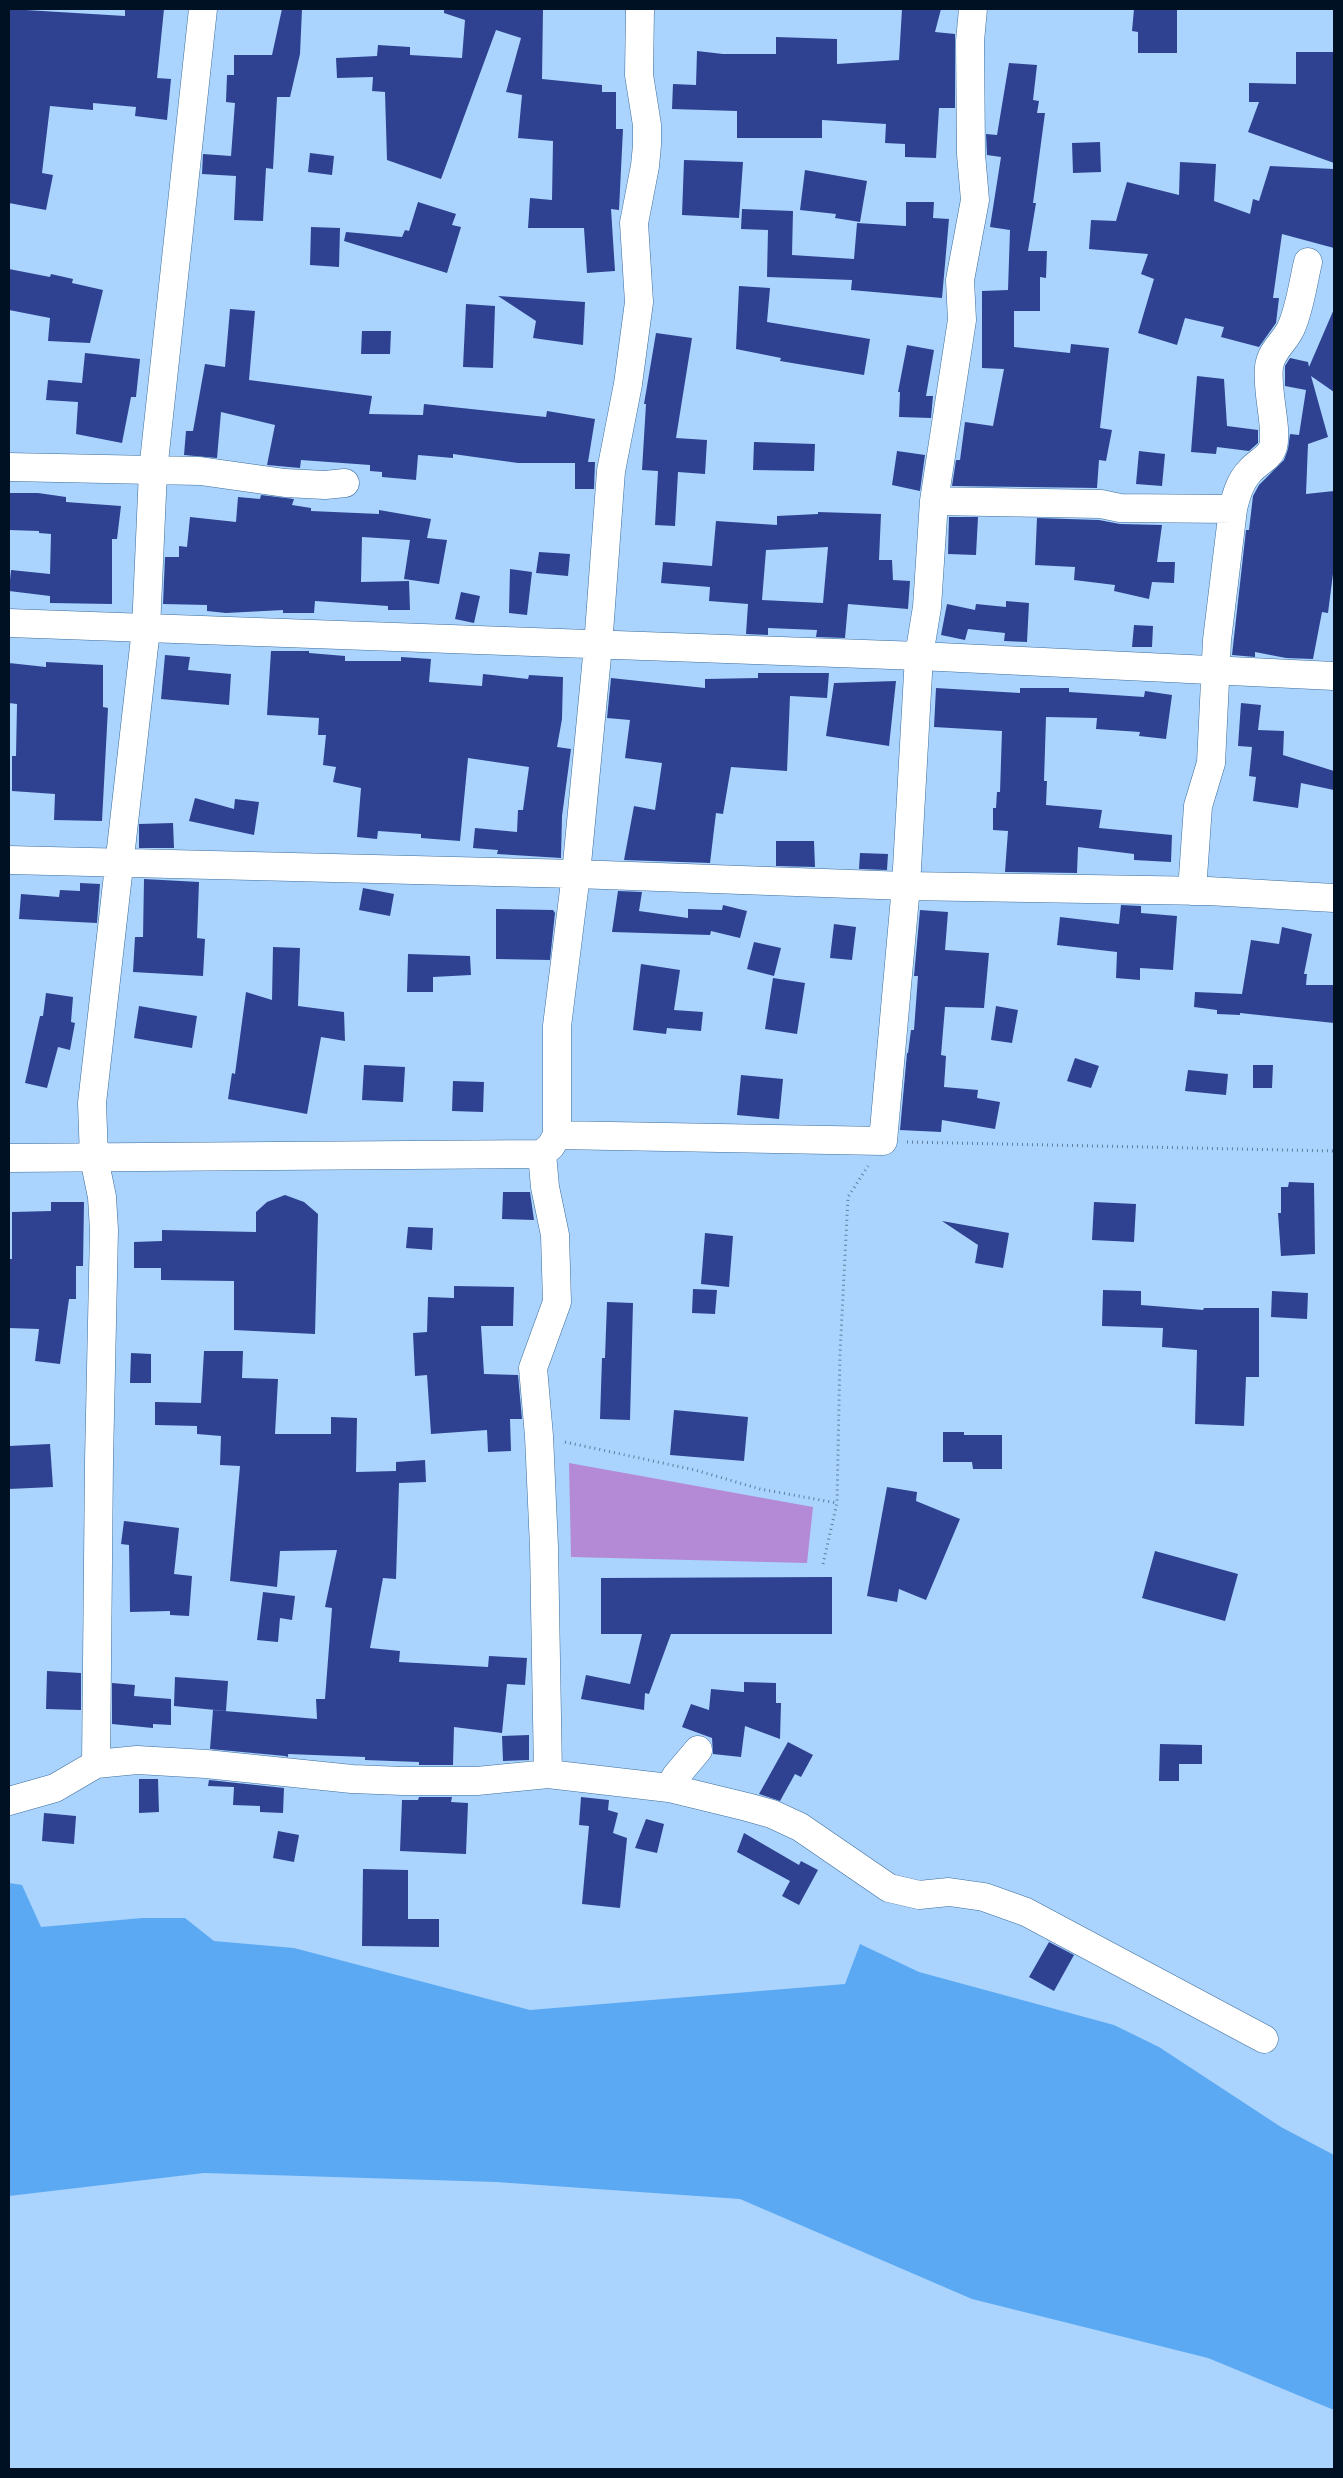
<!DOCTYPE html>
<style>
body{margin:0}
#map{position:relative;width:1343px;height:2478px;overflow:hidden;background:#aad4fe;font-family:"Exo 2",sans-serif}
canvas{display:block}
.frame{position:absolute;inset:0;border:10px solid #001123;pointer-events:none}
</style>
<div id="map">
<canvas width="1343" height="2478"></canvas>
<div class="frame"></div>
</div>
<script>
const g = document.querySelector('canvas').getContext('2d');
g.lineJoin = 'round';
function fillPath(path, color) {
  g.fillStyle = color;
  g.fill(path, 'evenodd');
}
function strokePath(path, color, width, dash) {
  g.strokeStyle = color;
  g.lineWidth = width;
  g.lineCap = dash ? 'butt' : 'round';
  g.setLineDash(dash || []);
  g.stroke(path);
}
fillPath(new Path2D(`
 M 569,1463 L 813,1507 L 807,1563 L 571,1557 Z`), '#b48ad6');
fillPath(new Path2D(`
 M 9,1883 L 22,1885 L 41,1927 L 142,1918 L 185,1918 L 214,1941 L 294,1948 L 530,2010 L 845,1984 L 860,1944 L 919,1972 L 1114,2025 L 1159,2047 L 1281,2127 L 1334,2155 L 1334,2410 L 1208,2358 L 972,2299 L 740,2199 L 496,2182 L 204,2173 L 9,2196 Z`), '#5ca9f3');
fillPath(new Path2D(`
 M 9,9 L 125,16 L 125,9 L 164,9 L 157,78 L 171,79 L 167,120 L 135,116 L 136,107 L 93,103 L 93,110 L 50,106 L 42,173 L 53,175 L 46,210 L 9,203 Z
 M 282,9 L 302,9 L 300,54 L 290,97 L 277,97 L 273,169 L 266,168 L 263,221 L 234,220 L 236,176 L 202,174 L 203,154 L 231,156 L 235,103 L 226,102 L 227,75 L 234,75 L 234,55 L 272,55 Z
 M 444,9 L 543,9 L 542,79 L 602,85 L 602,92 L 616,92 L 616,129 L 623,129 L 619,210 L 611,209 L 615,271 L 587,273 L 584,228 L 528,228 L 530,198 L 552,200 L 553,141 L 518,138 L 522,95 L 506,92 L 521,38 L 496,30 L 441,179 L 387,160 L 385,92 L 372,91 L 373,77 L 337,78 L 336,58 L 377,56 L 378,45 L 410,47 L 410,55 L 462,58 L 465,20 L 444,13 Z
 M 902,9 L 941,9 L 935,32 L 955,34 L 955,108 L 939,108 L 936,158 L 905,157 L 905,144 L 885,143 L 886,124 L 822,120 L 822,138 L 737,138 L 737,111 L 672,109 L 673,84 L 696,85 L 697,51 L 723,54 L 776,54 L 776,37 L 837,39 L 837,64 L 899,60 Z
 M 1134,9 L 1177,9 L 1177,53 L 1138,53 L 1138,32 L 1132,31 Z
 M 1296,52 L 1334,52 L 1334,163 L 1248,132 L 1259,102 L 1249,102 L 1249,83 L 1296,84 Z
 M 1009,63 L 1037,65 L 1033,100 L 1039,101 L 1037,113 L 1045,113 L 1033,203 L 1036,203 L 1028,251 L 1047,251 L 1046,278 L 1040,277 L 1040,311 L 1014,311 L 1014,347 L 1070,353 L 1071,344 L 1109,348 L 1100,428 L 1112,430 L 1106,461 L 1099,460 L 1097,488 L 952,486 L 956,460 L 960,460 L 965,422 L 993,426 L 1004,369 L 982,368 L 982,291 L 1008,290 L 1010,230 L 990,227 L 1001,157 L 987,155 L 986,134 L 997,135 Z
 M 1100,142 L 1101,172 L 1073,173 L 1072,143 Z
 M 310,153 L 334,156 L 332,175 L 308,172 Z
 M 684,160 L 743,162 L 739,218 L 682,215 Z
 M 1180,162 L 1216,164 L 1214,201 L 1250,214 L 1253,199 L 1259,201 L 1270,166 L 1334,169 L 1334,248 L 1282,234 L 1273,298 L 1279,298 L 1276,323 L 1259,347 L 1221,337 L 1224,327 L 1185,318 L 1177,345 L 1138,333 L 1154,279 L 1141,274 L 1148,254 L 1089,249 L 1091,220 L 1116,221 L 1127,182 L 1179,195 Z
 M 805,170 L 867,181 L 860,222 L 835,218 L 836,214 L 800,210 Z
 M 418,202 L 456,214 L 452,225 L 461,227 L 447,273 L 344,241 L 346,232 L 402,237 L 405,230 L 409,231 Z
 M 906,202 L 934,202 L 933,218 L 949,219 L 942,298 L 851,290 L 852,280 L 767,277 L 768,230 L 741,229 L 742,209 L 793,211 L 792,255 L 854,259 L 857,223 L 906,226 Z
 M 311,227 L 340,228 L 339,267 L 310,265 Z
 M 9,269 L 50,277 L 51,274 L 73,279 L 72,283 L 103,290 L 90,343 L 48,341 L 50,318 L 9,310 Z
 M 739,286 L 770,288 L 767,322 L 870,339 L 864,375 L 780,361 L 781,358 L 736,349 Z
 M 498,296 L 585,302 L 583,345 L 533,338 L 536,321 Z
 M 466,304 L 495,306 L 493,368 L 463,367 Z
 M 230,309 L 255,311 L 249,380 L 372,396 L 369,414 L 423,415 L 424,404 L 546,417 L 547,411 L 595,419 L 588,462 L 595,462 L 594,489 L 575,489 L 575,463 L 518,463 L 453,454 L 453,458 L 418,455 L 416,480 L 382,477 L 382,472 L 370,471 L 370,465 L 301,460 L 300,468 L 267,465 L 275,425 L 221,412 L 217,458 L 184,455 L 186,431 L 193,431 L 205,364 L 225,367 Z
 M 1334,309 L 1334,392 L 1311,376 L 1328,437 L 1308,444 L 1306,494 L 1334,491 L 1334,566 L 1328,613 L 1322,612 L 1313,659 L 1286,658 L 1255,652 L 1255,657 L 1232,655 L 1246,530 L 1249,530 L 1253,496 L 1259,485 L 1284,460 L 1288,449 L 1290,434 L 1299,435 L 1306,390 L 1285,386 L 1285,366 L 1290,358 L 1308,362 L 1309,367 Z
 M 362,331 L 391,331 L 390,354 L 361,354 Z
 M 656,333 L 692,338 L 676,438 L 707,440 L 705,474 L 678,472 L 675,526 L 655,525 L 658,471 L 642,470 L 646,404 L 644,404 Z
 M 907,345 L 934,350 L 926,396 L 933,396 L 931,418 L 899,417 L 900,392 L 898,392 Z
 M 85,353 L 140,359 L 136,397 L 131,397 L 122,443 L 76,434 L 78,402 L 46,400 L 48,380 L 82,383 Z
 M 1197,376 L 1224,379 L 1227,426 L 1258,430 L 1258,443 L 1249,451 L 1217,447 L 1216,454 L 1191,452 Z
 M 754,442 L 815,444 L 814,471 L 753,470 Z
 M 897,451 L 925,455 L 920,491 L 892,485 Z
 M 1139,451 L 1165,454 L 1162,486 L 1136,484 Z
 M 9,493 L 38,493 L 66,497 L 66,502 L 121,506 L 117,539 L 112,539 L 112,604 L 50,603 L 50,596 L 9,591 L 11,570 L 50,574 L 51,534 L 39,533 L 39,531 L 9,530 Z
 M 261,495 L 294,499 L 292,505 L 311,508 L 311,511 L 379,514 L 379,510 L 431,519 L 427,538 L 447,540 L 439,584 L 404,579 L 410,540 L 362,537 L 361,582 L 409,581 L 410,610 L 388,610 L 388,606 L 315,601 L 314,613 L 283,613 L 283,610 L 226,613 L 207,611 L 207,605 L 163,604 L 165,557 L 179,557 L 179,546 L 187,547 L 190,517 L 236,522 L 238,497 L 260,499 Z
 M 818,512 L 881,514 L 879,560 L 892,560 L 893,580 L 910,581 L 908,609 L 848,604 L 845,638 L 816,637 L 817,630 L 768,628 L 768,635 L 746,634 L 748,604 L 709,601 L 710,587 L 661,583 L 663,562 L 712,566 L 716,521 L 777,525 L 777,516 L 818,514 ZM 828,547 L 823,603 L 762,600 L 766,550 Z
 M 949,517 L 978,517 L 976,555 L 948,554 Z
 M 1037,518 L 1099,520 L 1120,524 L 1162,525 L 1157,562 L 1175,562 L 1174,583 L 1152,582 L 1149,599 L 1114,591 L 1115,585 L 1074,580 L 1075,567 L 1035,565 Z
 M 539,552 L 570,554 L 568,576 L 536,573 Z
 M 510,569 L 532,572 L 527,615 L 509,613 Z
 M 461,592 L 480,596 L 474,623 L 455,619 Z
 M 1006,601 L 1029,603 L 1027,642 L 1004,641 L 1005,633 L 968,629 L 965,640 L 941,635 L 947,604 L 975,610 L 976,604 L 1006,607 Z
 M 1134,625 L 1153,626 L 1152,647 L 1132,647 Z
 M 271,651 L 309,651 L 309,653 L 345,656 L 345,661 L 401,661 L 401,657 L 431,659 L 429,682 L 482,686 L 483,674 L 528,679 L 529,675 L 563,677 L 562,719 L 557,747 L 571,749 L 562,816 L 561,858 L 497,854 L 498,850 L 473,848 L 475,828 L 517,832 L 518,810 L 523,810 L 529,767 L 468,758 L 460,841 L 421,838 L 421,834 L 378,831 L 377,839 L 357,837 L 361,788 L 333,782 L 336,767 L 323,765 L 326,735 L 318,735 L 319,718 L 267,715 Z
 M 165,655 L 190,657 L 188,670 L 231,674 L 229,705 L 161,699 Z
 M 46,662 L 103,665 L 103,707 L 108,708 L 102,821 L 54,820 L 55,794 L 12,791 L 12,756 L 16,756 L 17,704 L 9,703 L 9,663 L 46,667 Z
 M 758,673 L 829,673 L 827,698 L 790,696 L 787,771 L 731,767 L 723,814 L 716,813 L 710,863 L 624,860 L 634,806 L 655,810 L 662,763 L 625,758 L 630,720 L 607,718 L 611,678 L 705,688 L 705,679 L 758,678 Z
 M 896,681 L 889,746 L 826,736 L 834,683 Z
 M 936,688 L 1020,693 L 1020,688 L 1069,688 L 1069,692 L 1144,697 L 1145,691 L 1172,695 L 1166,739 L 1139,736 L 1140,732 L 1096,729 L 1097,718 L 1046,717 L 1044,781 L 1047,781 L 1046,805 L 1102,810 L 1099,828 L 1172,835 L 1171,862 L 1134,860 L 1134,854 L 1078,847 L 1077,873 L 1005,872 L 1008,831 L 993,830 L 993,808 L 996,808 L 997,792 L 1000,792 L 1002,731 L 934,727 Z
 M 1241,703 L 1261,705 L 1258,730 L 1284,731 L 1283,755 L 1334,771 L 1334,790 L 1301,783 L 1298,808 L 1253,801 L 1256,777 L 1249,776 L 1252,747 L 1238,746 Z
 M 195,798 L 234,809 L 235,799 L 259,802 L 254,835 L 189,821 Z
 M 173,823 L 174,848 L 139,848 L 139,824 Z
 M 776,841 L 814,841 L 815,867 L 776,866 Z
 M 860,853 L 888,854 L 887,870 L 859,869 Z
 M 144,879 L 199,882 L 197,938 L 205,939 L 203,976 L 133,972 L 135,937 L 143,937 Z
 M 80,883 L 100,884 L 97,923 L 19,919 L 21,894 L 59,897 L 60,890 L 80,891 Z
 M 363,888 L 394,894 L 390,916 L 359,910 Z
 M 618,891 L 642,892 L 639,911 L 688,918 L 688,909 L 722,910 L 723,905 L 747,911 L 740,938 L 711,931 L 710,935 L 612,932 Z
 M 1121,905 L 1141,906 L 1141,913 L 1177,916 L 1173,970 L 1140,968 L 1140,980 L 1116,978 L 1117,952 L 1057,945 L 1060,917 L 1119,924 Z
 M 496,909 L 553,910 L 555,913 L 550,960 L 496,959 Z
 M 920,910 L 948,912 L 945,950 L 989,953 L 984,1008 L 945,1007 L 941,1055 L 946,1056 L 944,1087 L 978,1090 L 977,1098 L 1000,1102 L 995,1129 L 942,1120 L 941,1132 L 900,1130 L 907,1053 L 908,1053 L 911,1030 L 914,1030 L 918,976 L 914,976 Z
 M 834,924 L 856,927 L 852,960 L 830,958 Z
 M 1282,927 L 1312,934 L 1304,974 L 1307,974 L 1306,985 L 1334,985 L 1334,1023 L 1240,1013 L 1240,1015 L 1217,1014 L 1217,1010 L 1194,1007 L 1195,992 L 1242,994 L 1251,940 L 1279,944 Z
 M 754,942 L 781,948 L 774,976 L 747,969 Z
 M 273,947 L 300,948 L 298,1006 L 344,1012 L 345,1041 L 321,1037 L 307,1114 L 228,1099 L 232,1073 L 235,1074 L 246,992 L 272,1000 Z
 M 408,954 L 470,956 L 471,975 L 433,977 L 433,992 L 407,992 Z
 M 641,964 L 680,970 L 674,1010 L 703,1012 L 701,1031 L 667,1028 L 666,1034 L 633,1030 Z
 M 773,978 L 805,983 L 797,1034 L 765,1029 Z
 M 46,993 L 73,997 L 71,1022 L 75,1023 L 70,1050 L 58,1047 L 47,1088 L 25,1083 L 40,1016 L 43,1016 Z
 M 139,1006 L 197,1016 L 192,1048 L 134,1038 Z
 M 996,1006 L 1018,1010 L 1012,1043 L 991,1040 Z
 M 1075,1058 L 1099,1066 L 1091,1088 L 1067,1081 Z
 M 364,1065 L 405,1067 L 403,1102 L 362,1100 Z
 M 1253,1065 L 1273,1065 L 1272,1088 L 1253,1088 Z
 M 1188,1070 L 1228,1074 L 1226,1095 L 1185,1091 Z
 M 741,1075 L 783,1079 L 779,1119 L 737,1115 Z
 M 453,1081 L 484,1082 L 483,1112 L 452,1111 Z
 M 1289,1182 L 1314,1183 L 1315,1254 L 1281,1256 L 1278,1213 L 1281,1213 L 1281,1187 L 1288,1187 Z
 M 503,1192 L 530,1192 L 534,1220 L 502,1219 Z
 M 285,1195 L 304,1202 L 318,1214 L 315,1334 L 234,1330 L 234,1281 L 161,1280 L 161,1268 L 134,1268 L 134,1242 L 162,1241 L 162,1230 L 256,1232 L 256,1212 L 267,1202 Z
 M 51,1202 L 84,1202 L 83,1266 L 76,1266 L 76,1299 L 69,1299 L 60,1364 L 35,1361 L 39,1329 L 9,1328 L 9,1259 L 12,1259 L 12,1212 L 51,1211 Z
 M 1094,1202 L 1136,1204 L 1134,1242 L 1092,1240 Z
 M 942,1221 L 1009,1233 L 1003,1268 L 975,1263 L 978,1245 Z
 M 408,1227 L 433,1228 L 432,1250 L 406,1248 Z
 M 705,1233 L 733,1236 L 729,1287 L 701,1284 Z
 M 454,1286 L 514,1287 L 513,1326 L 481,1326 L 484,1374 L 518,1375 L 522,1419 L 510,1419 L 511,1451 L 488,1452 L 487,1430 L 431,1434 L 427,1375 L 415,1376 L 413,1333 L 427,1332 L 428,1297 L 454,1298 Z
 M 693,1289 L 717,1290 L 715,1314 L 692,1313 Z
 M 1103,1290 L 1141,1291 L 1141,1305 L 1203,1310 L 1204,1308 L 1259,1308 L 1259,1377 L 1246,1377 L 1244,1426 L 1195,1424 L 1197,1350 L 1162,1347 L 1163,1328 L 1102,1326 Z
 M 1272,1291 L 1308,1293 L 1307,1319 L 1271,1317 Z
 M 607,1302 L 633,1303 L 630,1420 L 600,1419 L 602,1358 L 605,1358 Z
 M 204,1351 L 243,1351 L 242,1378 L 278,1379 L 275,1434 L 331,1434 L 331,1417 L 357,1418 L 356,1472 L 396,1471 L 396,1462 L 425,1460 L 426,1482 L 399,1483 L 396,1579 L 383,1578 L 370,1648 L 400,1651 L 399,1662 L 488,1667 L 489,1656 L 527,1658 L 525,1685 L 507,1684 L 502,1733 L 454,1727 L 453,1765 L 419,1765 L 419,1762 L 365,1760 L 365,1757 L 288,1754 L 288,1757 L 285,1756 L 210,1749 L 213,1710 L 317,1719 L 316,1699 L 325,1699 L 332,1608 L 325,1607 L 337,1550 L 280,1551 L 277,1587 L 230,1581 L 240,1466 L 220,1465 L 221,1436 L 197,1434 L 197,1426 L 155,1425 L 155,1402 L 201,1403 Z
 M 131,1353 L 151,1354 L 151,1383 L 130,1383 Z
 M 674,1410 L 748,1417 L 744,1461 L 670,1455 Z
 M 943,1432 L 964,1432 L 964,1435 L 1002,1435 L 1002,1469 L 973,1469 L 972,1462 L 943,1462 Z
 M 50,1444 L 53,1487 L 9,1489 L 9,1446 Z
 M 887,1487 L 917,1492 L 916,1501 L 960,1519 L 926,1600 L 899,1589 L 897,1602 L 867,1596 Z
 M 124,1521 L 179,1528 L 174,1574 L 192,1576 L 189,1616 L 170,1615 L 170,1611 L 130,1612 L 129,1545 L 121,1544 Z
 M 1155,1551 L 1238,1574 L 1225,1621 L 1142,1598 Z
 M 832,1577 L 832,1634 L 671,1634 L 649,1694 L 645,1693 L 644,1710 L 581,1699 L 586,1675 L 630,1684 L 642,1634 L 601,1634 L 601,1578 Z
 M 263,1592 L 295,1596 L 292,1620 L 280,1618 L 278,1642 L 257,1640 Z
 M 47,1671 L 81,1673 L 81,1710 L 46,1709 Z
 M 175,1677 L 228,1681 L 226,1711 L 174,1706 Z
 M 744,1682 L 776,1683 L 776,1703 L 781,1703 L 780,1739 L 745,1726 L 741,1757 L 713,1754 L 712,1738 L 682,1727 L 691,1704 L 709,1710 L 711,1689 L 744,1692 Z
 M 112,1683 L 135,1685 L 134,1696 L 171,1699 L 171,1725 L 153,1724 L 153,1728 L 112,1724 Z
 M 529,1735 L 529,1760 L 503,1761 L 502,1736 Z
 M 788,1742 L 813,1755 L 801,1777 L 795,1774 L 780,1801 L 759,1794 Z
 M 1160,1744 L 1202,1745 L 1202,1764 L 1179,1764 L 1179,1781 L 1159,1781 Z
 M 139,1779 L 158,1779 L 159,1812 L 139,1813 Z
 M 209,1780 L 284,1788 L 283,1813 L 260,1812 L 260,1806 L 233,1805 L 234,1787 L 208,1786 Z
 M 419,1797 L 452,1797 L 451,1802 L 468,1803 L 466,1854 L 400,1851 L 402,1800 L 418,1800 Z
 M 581,1797 L 609,1800 L 608,1810 L 618,1813 L 613,1833 L 627,1838 L 620,1908 L 582,1904 L 589,1826 L 579,1825 Z
 M 44,1813 L 76,1816 L 74,1844 L 42,1841 Z
 M 646,1819 L 664,1824 L 657,1853 L 635,1848 Z
 M 278,1831 L 299,1835 L 294,1862 L 273,1858 Z
 M 744,1833 L 799,1865 L 801,1861 L 818,1870 L 799,1905 L 782,1896 L 790,1881 L 737,1852 Z
 M 363,1869 L 408,1870 L 408,1919 L 439,1919 L 439,1947 L 362,1946 Z
 M 1049,1942 L 1074,1955 L 1054,1991 L 1029,1977 Z`), '#2e4291');
const minor = new Path2D(`
 M 9,467 L 200,471 L 285,483 L 325,485 L 345,483
 M 934,501 L 1101,504 L 1120,508 L 1233,509
 M 9,623 L 919,656 L 1334,676
 M 9,860 L 576,874 L 906,886 L 1208,891 L 1334,898
 M 1192,891 L 1198,806 L 1211,763 L 1217,640 L 1233,509 C 1236,495 1240,481 1250,471 C 1257,462 1269,459 1273,447 C 1278,428 1266,391 1269,367 C 1271,350 1285,342 1291,328 C 1300,308 1303,283 1308,262
 M 557,1135 L 557,1026 L 576,874 L 598,646 L 611,471 L 628,384 L 639,302 L 634,223 L 645,166 L 647,145 L 647,125 L 639,75 L 640,9
 M 542,1154 L 545,1187 L 555,1235 L 557,1302 L 533,1368 L 539,1436 L 544,1547 L 548,1774
 M 9,1158 L 542,1154 L 551,1146 L 557,1135 L 883,1141 L 906,886 L 919,656 L 927,607 L 934,501 L 962,320 L 960,280 L 975,200 L 971,154 L 970,41 L 973,9
 M 96,1764 L 99,1461 L 104,1230 L 102,1197 L 94,1158 L 92,1103 L 146,629 L 153,471 L 203,9
 M 669,1788 L 747,1807 L 772,1814 L 800,1827 L 889,1888 L 919,1895 L 949,1892 L 984,1897 L 1026,1912 L 1264,2039
 M 9,1801 L 55,1788 L 96,1764 L 137,1760 L 206,1764 L 352,1779 L 403,1781 L 477,1781 L 548,1774 L 669,1788 L 676,1776 L 698,1750`);
strokePath(minor, '#3b6d9c', 29);
strokePath(new Path2D(`
 M 907,1142 L 1334,1151
 M 565,1442 L 695,1470 L 760,1489 L 837,1503
 M 823,1564 L 837,1503 L 840,1354 L 848,1197 L 868,1166`), '#5e7d9c', 3, [1, 4]);
strokePath(minor, '#fff', 28);
</script>
